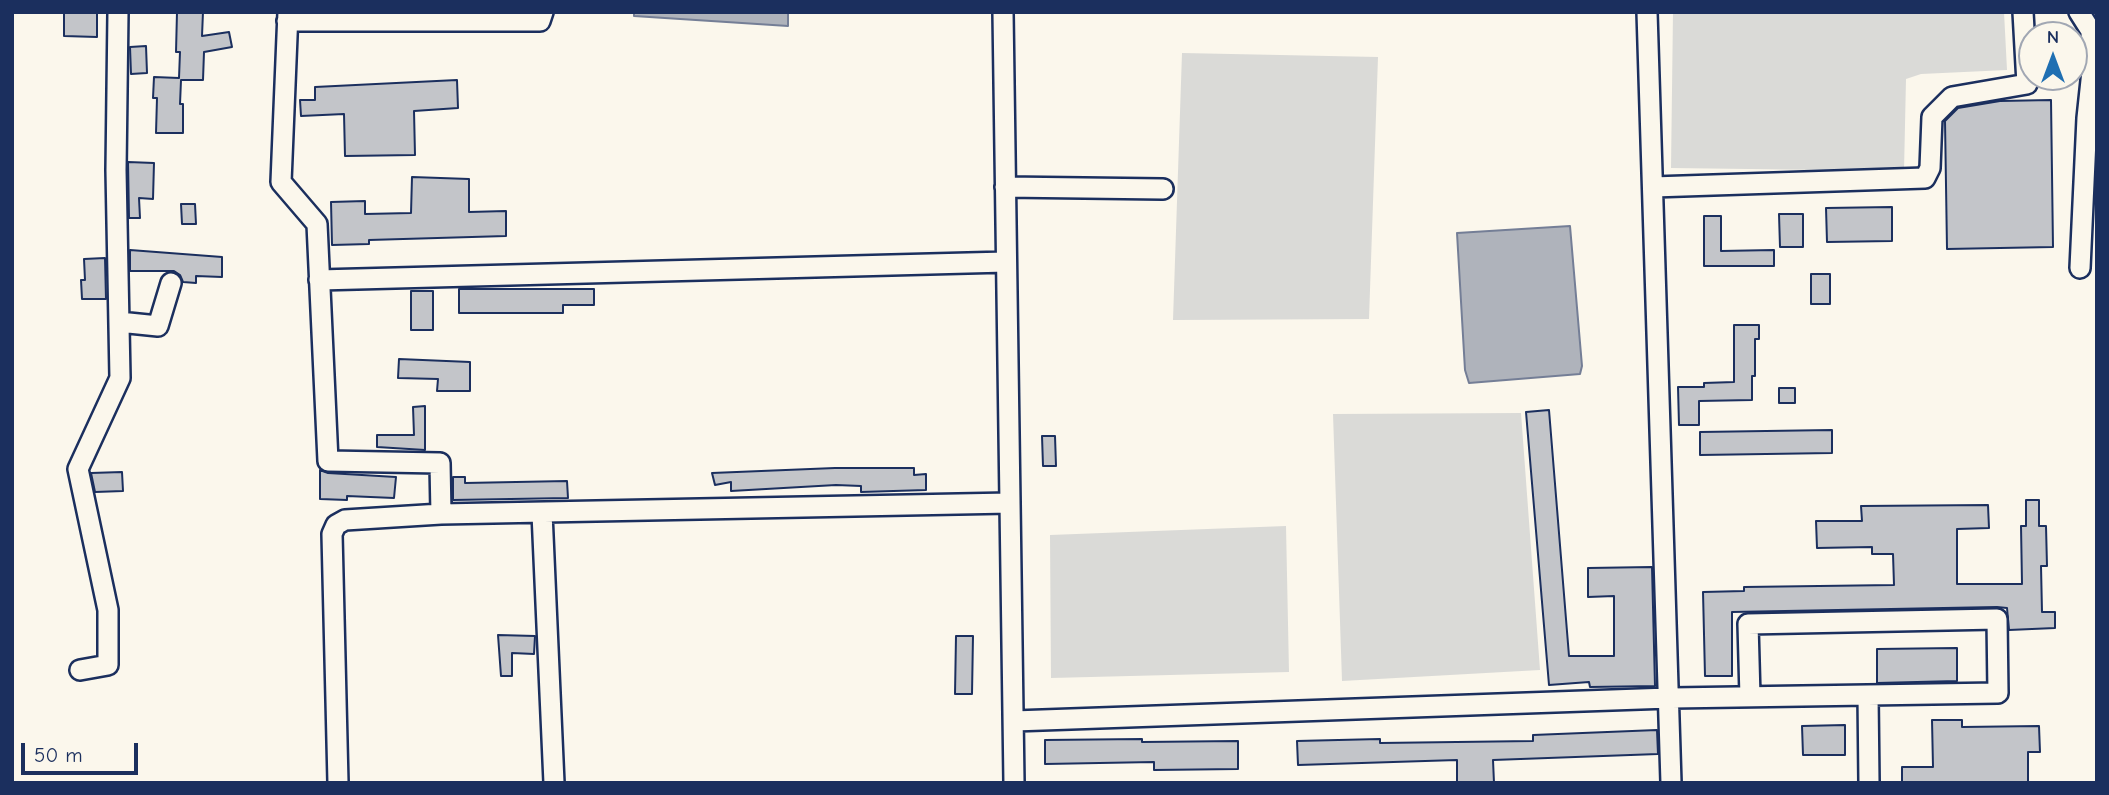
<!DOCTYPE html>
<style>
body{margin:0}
#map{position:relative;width:2109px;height:795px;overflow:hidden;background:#fbf7ec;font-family:"Comic Neue",sans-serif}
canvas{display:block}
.frame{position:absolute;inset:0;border:14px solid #1b2f5e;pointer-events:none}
.north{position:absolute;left:2018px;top:21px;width:70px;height:70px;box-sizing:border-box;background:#fbf7ec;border:2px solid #a1a7b3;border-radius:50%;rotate:0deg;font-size:19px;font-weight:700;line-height:28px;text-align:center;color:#1b2f5e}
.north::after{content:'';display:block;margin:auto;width:24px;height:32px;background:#1f6fb2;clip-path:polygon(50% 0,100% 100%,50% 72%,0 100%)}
.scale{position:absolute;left:21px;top:743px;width:117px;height:32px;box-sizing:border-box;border:4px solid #1b2f5e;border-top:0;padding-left:9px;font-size:21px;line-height:24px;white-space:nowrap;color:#1b2f5e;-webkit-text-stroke:5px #fbf7ec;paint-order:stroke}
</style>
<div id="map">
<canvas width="2109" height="795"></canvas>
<div class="frame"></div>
<div class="north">N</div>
<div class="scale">50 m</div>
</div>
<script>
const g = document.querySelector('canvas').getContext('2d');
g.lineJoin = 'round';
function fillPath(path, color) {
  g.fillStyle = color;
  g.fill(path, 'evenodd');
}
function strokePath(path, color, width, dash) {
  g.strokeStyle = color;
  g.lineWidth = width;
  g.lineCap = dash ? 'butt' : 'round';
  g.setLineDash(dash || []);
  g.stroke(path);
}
fillPath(new Path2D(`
 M 1673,12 L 2004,12 L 2007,70 L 1921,74 L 1906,79 L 1904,171 L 1671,168 Z
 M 1182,53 L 1378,57 L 1369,319 L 1173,320 Z
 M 1521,413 L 1540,670 L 1342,681 L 1333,414 Z
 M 1286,526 L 1289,672 L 1051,678 L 1050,535 Z`), '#dadad7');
const water = new Path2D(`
 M 634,12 L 788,12 L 788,26 L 634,16 Z
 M 1570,226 L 1582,366 L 1580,374 L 1469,383 L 1465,370 L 1457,233 Z`);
fillPath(water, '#afb3bb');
strokePath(water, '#747e96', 2);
const building = new Path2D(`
 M 64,12 L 97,12 L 97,37 L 64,36 Z
 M 177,12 L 203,12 L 202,36 L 229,32 L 232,47 L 204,52 L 203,80 L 181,80 L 180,104 L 183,104 L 183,133 L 156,133 L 157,98 L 153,98 L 154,77 L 179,78 L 180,52 L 176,52 Z
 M 146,46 L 147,73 L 131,74 L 130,47 Z
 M 457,80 L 458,108 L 414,111 L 415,155 L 345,156 L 344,114 L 301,116 L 300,100 L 315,100 L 315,87 Z
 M 2051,100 L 2053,247 L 1947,249 L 1945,121 L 1958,108 L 2000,101 Z
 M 128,162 L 154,163 L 153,199 L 139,198 L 140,218 L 129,218 Z
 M 412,177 L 469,179 L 469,212 L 506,211 L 506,236 L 369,240 L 369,244 L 332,245 L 331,202 L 365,201 L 365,214 L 411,213 Z
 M 181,204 L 195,204 L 196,224 L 182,224 Z
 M 1892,207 L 1892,241 L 1827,242 L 1826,208 Z
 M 1779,214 L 1803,214 L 1803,247 L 1780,247 Z
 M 1704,216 L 1721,216 L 1721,251 L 1774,250 L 1774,266 L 1704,266 Z
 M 130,250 L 222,257 L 222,277 L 196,276 L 196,283 L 183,282 L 180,275 L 174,271 L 130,271 Z
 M 105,258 L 106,299 L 82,299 L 81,280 L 85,280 L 84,259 Z
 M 1811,274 L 1830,274 L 1830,304 L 1811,304 Z
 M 459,289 L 594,289 L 594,305 L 563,305 L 563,313 L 459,313 Z
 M 411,291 L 433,291 L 433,330 L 411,330 Z
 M 1734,325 L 1759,325 L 1759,339 L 1755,339 L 1755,376 L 1752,376 L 1752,400 L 1699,401 L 1699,425 L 1679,425 L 1678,387 L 1704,387 L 1704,383 L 1734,382 Z
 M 399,359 L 470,362 L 470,391 L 437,391 L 438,379 L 398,378 Z
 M 1779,388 L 1795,388 L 1795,403 L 1779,403 Z
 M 425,406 L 425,450 L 377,447 L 377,435 L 414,435 L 413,407 Z
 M 1549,410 L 1569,656 L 1614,656 L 1614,596 L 1588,597 L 1588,568 L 1652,567 L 1655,686 L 1590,687 L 1589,682 L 1549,685 L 1526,412 Z
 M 1832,430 L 1832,453 L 1700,455 L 1700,432 Z
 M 1042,436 L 1055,436 L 1056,466 L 1043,466 Z
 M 835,468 L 914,468 L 914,475 L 926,474 L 926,490 L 861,492 L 861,486 L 836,485 L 731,491 L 731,482 L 715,485 L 712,473 Z
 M 320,470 L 328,473 L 396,477 L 394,498 L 347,496 L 347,500 L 320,499 Z
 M 122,472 L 123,491 L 95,492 L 91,473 Z
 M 453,477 L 465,477 L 465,483 L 567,481 L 568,498 L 453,500 Z
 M 2026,500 L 2039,500 L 2039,526 L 2046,526 L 2047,566 L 2041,566 L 2042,612 L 2055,612 L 2055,628 L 2009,630 L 2007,608 L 1997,607 L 1732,612 L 1732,676 L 1705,676 L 1703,592 L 1744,591 L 1744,587 L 1894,585 L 1893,554 L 1872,554 L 1872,547 L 1817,548 L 1816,521 L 1862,521 L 1861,506 L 1988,505 L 1989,528 L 1957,529 L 1957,584 L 2022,584 L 2021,526 L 2026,526 Z
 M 498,635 L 535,636 L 534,654 L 512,653 L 512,676 L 501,676 Z
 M 956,636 L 973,636 L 972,694 L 955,694 Z
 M 1957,648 L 1957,681 L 1877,683 L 1877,649 Z
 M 1932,720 L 1962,720 L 1962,727 L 2039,726 L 2040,752 L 2028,752 L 2028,783 L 1902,783 L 1902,767 L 1933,767 Z
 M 1845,725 L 1845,755 L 1803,755 L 1802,726 Z
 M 1657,730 L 1658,754 L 1493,760 L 1494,783 L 1457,783 L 1457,760 L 1298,765 L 1297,741 L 1380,739 L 1380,743 L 1533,741 L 1533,735 Z
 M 1142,739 L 1142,742 L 1238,741 L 1238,769 L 1154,770 L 1154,762 L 1045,764 L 1045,740 Z`);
fillPath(building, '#c3c5c9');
strokePath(building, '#1b2f5e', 2);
const minor = new Path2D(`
 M 288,12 L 281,182 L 317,224 L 328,461 L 440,463 L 441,514 L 1010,503
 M 1003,12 L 1014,783
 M 1647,12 L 1671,783
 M 2079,12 L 2091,31 L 2092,71 L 2097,74
 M 287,21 L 540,21 L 543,12
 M 1005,187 L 1163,189
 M 1653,187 L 1925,178 L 1930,168 L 1932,117 L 1952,97 L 2027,84 L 2023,12
 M 2080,268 L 2087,118 L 2092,71
 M 319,280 L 1006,262
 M 119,322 L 158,326 L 171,283
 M 542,513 L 554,783
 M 80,670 L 108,665 L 108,610 L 78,469 L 120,378 L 116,170 L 118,12
 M 1868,695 L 1869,783
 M 1014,721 L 1669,698 C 1779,697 1889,695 1998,693 L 1997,619 L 1748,624 L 1750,697
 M 338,783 L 332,534 L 336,525 L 345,520 L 441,514`);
strokePath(minor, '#1b2f5e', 24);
strokePath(minor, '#fbf7ec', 19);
</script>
